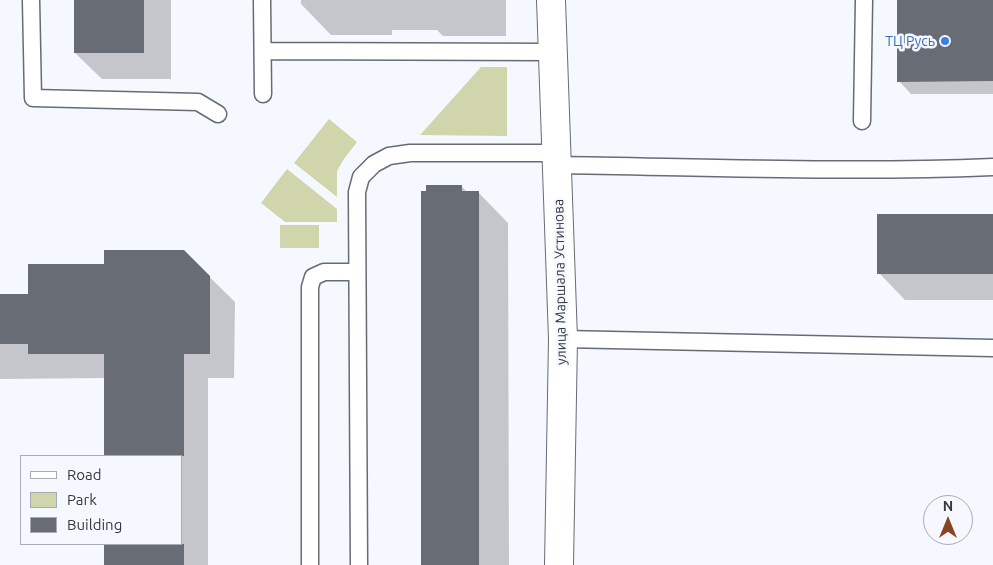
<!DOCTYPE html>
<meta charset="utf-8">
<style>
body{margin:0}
#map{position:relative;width:993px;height:565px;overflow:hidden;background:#f5f8fe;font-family:Ubuntu,sans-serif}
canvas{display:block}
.legend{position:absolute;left:20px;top:455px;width:162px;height:90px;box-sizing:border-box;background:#f5f8fe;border:1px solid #a9abb0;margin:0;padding:6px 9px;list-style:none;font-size:15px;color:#36383c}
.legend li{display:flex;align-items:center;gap:10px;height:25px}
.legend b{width:25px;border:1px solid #a9abb0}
.north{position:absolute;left:923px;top:495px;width:50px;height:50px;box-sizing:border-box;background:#f5f8fe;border:1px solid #a9abb0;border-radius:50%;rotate:0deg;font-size:14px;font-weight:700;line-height:20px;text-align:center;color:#36383c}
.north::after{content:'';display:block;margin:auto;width:18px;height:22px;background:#8b4421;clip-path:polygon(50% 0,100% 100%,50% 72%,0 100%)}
</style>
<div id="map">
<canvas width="993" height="565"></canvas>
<ul class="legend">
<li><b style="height:6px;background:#fff"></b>Road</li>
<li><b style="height:14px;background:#d0d5ab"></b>Park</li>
<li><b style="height:14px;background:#686c74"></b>Building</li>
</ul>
<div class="north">N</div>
</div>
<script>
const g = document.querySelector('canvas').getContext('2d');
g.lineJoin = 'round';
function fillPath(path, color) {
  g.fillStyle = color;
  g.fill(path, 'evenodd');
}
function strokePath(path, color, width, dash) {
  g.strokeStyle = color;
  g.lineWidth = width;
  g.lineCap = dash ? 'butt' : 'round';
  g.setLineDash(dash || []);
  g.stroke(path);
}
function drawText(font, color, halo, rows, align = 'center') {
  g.font = font + ' Ubuntu,sans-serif';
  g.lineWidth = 5;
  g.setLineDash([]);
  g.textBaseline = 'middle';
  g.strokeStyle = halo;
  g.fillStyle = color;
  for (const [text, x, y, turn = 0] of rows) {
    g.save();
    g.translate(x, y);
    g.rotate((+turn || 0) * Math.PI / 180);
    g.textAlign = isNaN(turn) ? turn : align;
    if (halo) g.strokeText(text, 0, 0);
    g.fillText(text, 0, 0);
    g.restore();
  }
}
fillPath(new Path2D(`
 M 481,67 L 507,67 L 507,136 L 420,135 Z
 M 329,119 L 357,142 L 344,159 L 337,171 L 337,197 L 294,163 Z
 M 287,169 L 337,209 L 337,222 L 285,222 L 261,203 Z
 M 280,225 L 319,225 L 319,248 L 280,248 Z`), '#d0d5ab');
fillPath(new Path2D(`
 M 75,0 L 171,0 L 171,79 L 102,79 L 75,53 Z
 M 301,0 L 506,0 L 506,36 L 443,36 L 437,30 L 392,30 L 392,35 L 331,35 L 301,4 Z
 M 899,0 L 993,0 L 993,94 L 911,94 L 899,81 Z
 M 462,187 L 467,192 L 478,192 L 508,223 L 509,565 L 422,565 Z
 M 993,215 L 993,300 L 905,300 L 879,273 Z
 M 183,251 L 235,302 L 234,378 L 208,378 L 208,565 L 105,565 L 105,544 L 181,544 L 181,456 L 105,456 L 105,378 L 0,379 L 0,295 L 30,295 L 106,265 Z`), '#0003');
fillPath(new Path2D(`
 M 74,0 L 144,0 L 144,53 L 74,53 Z
 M 897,0 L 993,0 L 993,81 L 897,82 Z
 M 426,185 L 462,185 L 462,191 L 479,191 L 479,565 L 421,565 L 421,191 L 426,191 Z
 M 877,214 L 993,214 L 993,274 L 877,274 Z
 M 104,250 L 184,250 L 210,276 L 210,354 L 184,354 L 184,456 L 104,456 L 104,354 L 28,354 L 28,344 L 0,344 L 0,294 L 28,294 L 28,264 L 104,264 Z
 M 104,544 L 184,544 L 184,565 L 104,565 Z`), '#686c74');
const lane = new Path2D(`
 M 31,0 L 33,98 L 198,102 L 218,114
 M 262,0 L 263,94
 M 263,51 L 553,52
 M 862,121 L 864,0
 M 557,165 C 702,167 848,173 993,167
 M 563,339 L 993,348
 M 310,565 L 310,287 L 313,277 L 324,272 L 357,272
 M 359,565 L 357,192 L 361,177 L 374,164 L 389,156 L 410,153 L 556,153`);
const street = new Path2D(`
 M 551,0 L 563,339 L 559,565`);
strokePath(lane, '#676c74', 19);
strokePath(street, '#676c74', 30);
strokePath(lane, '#fff', 16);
strokePath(street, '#fff', 28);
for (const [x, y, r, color] of [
 [945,41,5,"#3f7fe0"]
]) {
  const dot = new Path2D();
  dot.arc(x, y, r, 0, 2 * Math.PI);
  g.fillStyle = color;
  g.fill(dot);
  strokePath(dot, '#f5f8fe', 2);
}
drawText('14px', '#366cbe', '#f5f8fe', [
 ["ТЦ Русь",935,41]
], 'right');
drawText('14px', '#36383c', '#f5f8fe', [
 ["улица Маршала Устинова",560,282,-91]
]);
</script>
